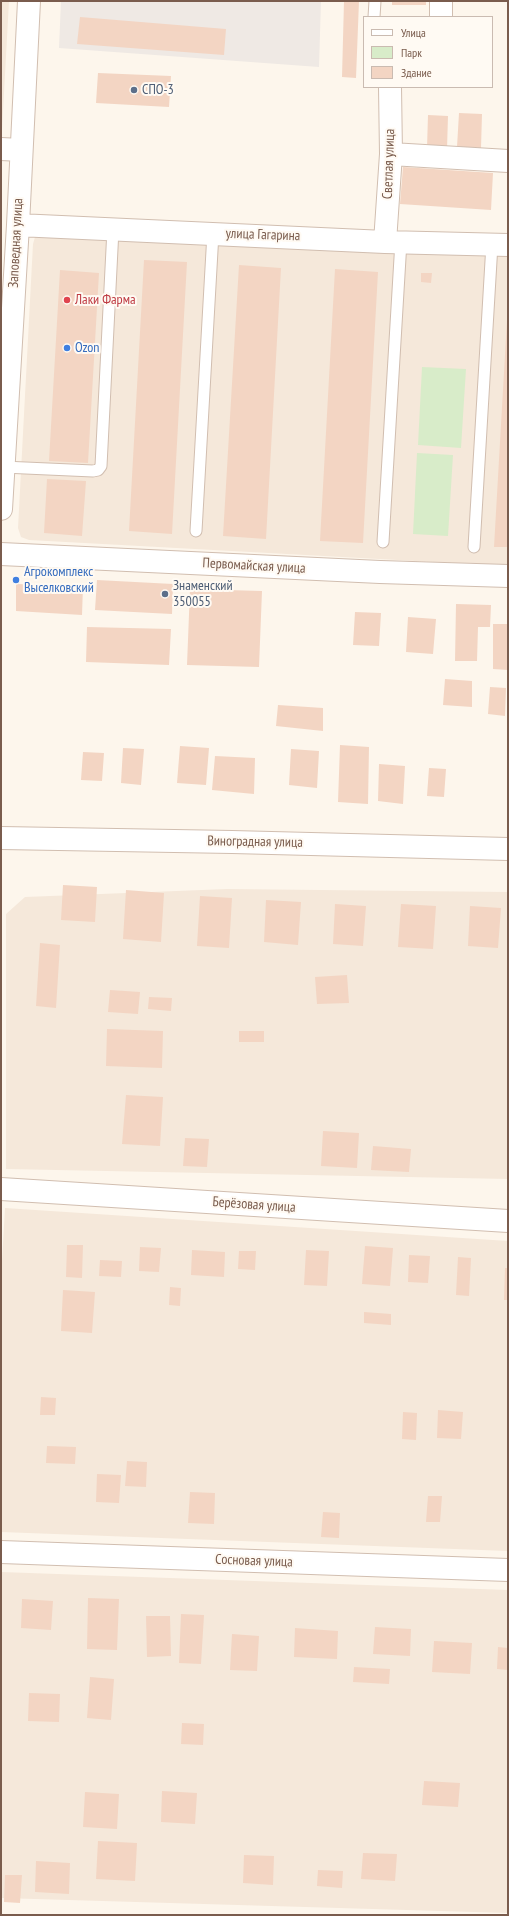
<!DOCTYPE html>
<meta charset="utf-8">
<style>
body{margin:0}
#map{position:relative;width:509px;height:1916px;overflow:hidden;background:#fdf6ec;font-family:"PT Sans Narrow",sans-serif}
canvas{display:block}
.frame{position:absolute;inset:0;border:2px solid #7a5c4d;pointer-events:none}
.legend{position:absolute;left:363px;top:16px;width:130px;height:72px;box-sizing:border-box;background:#fffaf3;border:1px solid #cabbb1;margin:0;padding:5px 7px;list-style:none;font-size:12px;color:#7a5c4d}
.legend li{display:flex;align-items:center;gap:8px;height:20px}
.legend b{width:20px;border:1px solid #cabbb1}
</style>
<div id="map">
<canvas width="509" height="1916"></canvas>
<div class="frame"></div>
<ul class="legend">
<li><b style="height:5px;background:#fff"></b>Улица</li>
<li><b style="height:11px;background:#d8ecc9"></b>Парк</li>
<li><b style="height:11px;background:#f3d5c3"></b>Здание</li>
</ul>
</div>
<script>
const g = document.querySelector('canvas').getContext('2d');
g.lineJoin = 'round';
function fillPath(path, color) {
  g.fillStyle = color;
  g.fill(path, 'evenodd');
}
function strokePath(path, color, width, dash) {
  g.strokeStyle = color;
  g.lineWidth = width;
  g.lineCap = dash ? 'butt' : 'round';
  g.setLineDash(dash || []);
  g.stroke(path);
}
function drawText(font, color, halo, rows, align = 'center') {
  g.font = font + ' "PT Sans Narrow",sans-serif';
  g.lineWidth = 4;
  g.setLineDash([]);
  g.textBaseline = 'middle';
  g.strokeStyle = halo;
  g.fillStyle = color;
  for (const [text, x, y, turn = 0] of rows) {
    g.save();
    g.translate(x, y);
    g.rotate((+turn || 0) * Math.PI / 180);
    g.textAlign = isNaN(turn) ? turn : align;
    if (halo) g.strokeText(text, 0, 0);
    g.fillText(text, 0, 0);
    g.restore();
  }
}
fillPath(new Path2D(`
 M 1,1 L 9,1 L 2,130 L 1,130 Z
 M 43,235 L 508,256 L 508,566 L 29,540 L 21,537 L 18,528 L 33,244 L 35,237 Z
 M 227,889 L 508,892 L 508,1179 L 6,1169 L 6,914 L 25,897 Z
 M 5,1208 L 508,1241 L 508,1551 L 1,1532 L 1,1279 Z
 M 1,1572 L 508,1590 L 508,1913 L 1,1898 Z`), '#f5e8da');
fillPath(new Path2D(`
 M 61,1 L 321,1 L 319,67 L 59,48 Z`), '#efe9e4');
fillPath(new Path2D(`
 M 422,367 L 466,369 L 461,448 L 418,445 Z
 M 417,453 L 453,455 L 448,536 L 413,534 Z`), '#d8ecc9');
fillPath(new Path2D(`
 M 344,1 L 359,1 L 356,78 L 342,77 Z
 M 392,1 L 426,1 L 426,5 L 392,5 Z
 M 80,17 L 226,29 L 224,55 L 77,44 Z
 M 98,73 L 171,76 L 169,107 L 96,103 Z
 M 459,113 L 482,114 L 481,148 L 457,147 Z
 M 428,115 L 448,116 L 447,149 L 427,148 Z
 M 403,167 L 493,173 L 491,210 L 400,204 Z
 M 144,260 L 187,262 L 172,534 L 129,531 Z
 M 239,265 L 281,268 L 266,539 L 223,536 Z
 M 335,269 L 378,272 L 363,543 L 320,541 Z
 M 60,270 L 99,273 L 88,463 L 49,461 Z
 M 421,273 L 432,273 L 431,283 L 421,282 Z
 M 507,320 L 508,320 L 508,547 L 494,547 Z
 M 47,479 L 86,481 L 82,536 L 44,533 Z
 M 97,580 L 173,584 L 172,614 L 95,610 Z
 M 16,584 L 83,586 L 82,615 L 16,611 Z
 M 190,589 L 262,591 L 259,667 L 187,665 Z
 M 456,604 L 491,605 L 490,627 L 478,627 L 477,661 L 455,661 Z
 M 355,612 L 381,613 L 379,646 L 353,645 Z
 M 408,617 L 436,619 L 433,654 L 406,652 Z
 M 493,624 L 508,624 L 508,670 L 493,669 Z
 M 87,627 L 171,629 L 169,665 L 86,662 Z
 M 445,679 L 472,681 L 472,707 L 443,705 Z
 M 490,687 L 506,688 L 505,716 L 488,714 Z
 M 278,705 L 323,708 L 323,731 L 276,726 Z
 M 340,745 L 369,747 L 368,804 L 338,802 Z
 M 180,746 L 209,748 L 206,785 L 177,783 Z
 M 123,748 L 144,749 L 141,785 L 121,783 Z
 M 291,749 L 319,751 L 317,788 L 289,785 Z
 M 83,752 L 104,753 L 102,781 L 81,780 Z
 M 215,756 L 255,758 L 254,794 L 212,790 Z
 M 379,764 L 405,766 L 403,804 L 378,801 Z
 M 429,768 L 446,769 L 444,797 L 427,796 Z
 M 63,885 L 97,887 L 95,922 L 61,920 Z
 M 126,890 L 164,893 L 161,942 L 123,939 Z
 M 200,896 L 232,898 L 229,948 L 197,946 Z
 M 266,900 L 301,902 L 298,945 L 264,942 Z
 M 335,904 L 366,906 L 363,946 L 333,944 Z
 M 401,904 L 436,906 L 433,949 L 398,947 Z
 M 470,906 L 501,908 L 498,948 L 468,946 Z
 M 40,943 L 60,945 L 56,1008 L 36,1006 Z
 M 347,975 L 349,1003 L 317,1004 L 315,977 Z
 M 110,990 L 140,992 L 138,1014 L 108,1012 Z
 M 149,997 L 172,998 L 171,1011 L 148,1009 Z
 M 107,1029 L 163,1031 L 162,1068 L 106,1066 Z
 M 239,1031 L 264,1031 L 264,1042 L 239,1042 Z
 M 126,1095 L 163,1097 L 160,1146 L 122,1144 Z
 M 323,1131 L 359,1133 L 357,1168 L 321,1166 Z
 M 185,1138 L 209,1139 L 207,1167 L 183,1166 Z
 M 373,1146 L 411,1149 L 409,1172 L 371,1170 Z
 M 67,1245 L 83,1245 L 82,1278 L 66,1277 Z
 M 365,1246 L 393,1248 L 390,1286 L 362,1284 Z
 M 140,1247 L 161,1248 L 159,1272 L 139,1271 Z
 M 192,1250 L 225,1252 L 224,1277 L 191,1275 Z
 M 306,1250 L 329,1251 L 327,1286 L 304,1285 Z
 M 239,1251 L 256,1251 L 255,1270 L 238,1269 Z
 M 409,1255 L 430,1256 L 428,1283 L 408,1282 Z
 M 458,1257 L 471,1258 L 469,1296 L 456,1295 Z
 M 100,1260 L 122,1261 L 121,1277 L 99,1276 Z
 M 505,1268 L 508,1268 L 508,1300 L 504,1300 Z
 M 170,1287 L 181,1288 L 180,1306 L 169,1305 Z
 M 63,1290 L 95,1292 L 92,1333 L 61,1331 Z
 M 364,1312 L 391,1314 L 391,1325 L 364,1323 Z
 M 41,1397 L 56,1398 L 55,1415 L 40,1415 Z
 M 438,1410 L 463,1412 L 461,1439 L 437,1438 Z
 M 403,1412 L 417,1413 L 416,1440 L 402,1439 Z
 M 47,1446 L 76,1447 L 75,1464 L 46,1463 Z
 M 127,1461 L 147,1462 L 146,1487 L 125,1486 Z
 M 97,1474 L 121,1475 L 119,1503 L 96,1502 Z
 M 190,1492 L 215,1493 L 214,1524 L 188,1523 Z
 M 428,1496 L 442,1496 L 440,1522 L 426,1522 Z
 M 323,1512 L 340,1513 L 339,1538 L 321,1537 Z
 M 88,1598 L 119,1599 L 117,1650 L 87,1649 Z
 M 22,1599 L 53,1601 L 51,1630 L 21,1628 Z
 M 181,1614 L 204,1615 L 201,1664 L 179,1663 Z
 M 146,1616 L 170,1616 L 171,1656 L 147,1657 Z
 M 375,1627 L 411,1629 L 410,1656 L 373,1654 Z
 M 295,1628 L 338,1631 L 337,1659 L 294,1657 Z
 M 232,1634 L 259,1636 L 257,1671 L 230,1670 Z
 M 434,1641 L 472,1643 L 470,1674 L 432,1672 Z
 M 498,1647 L 508,1648 L 508,1670 L 497,1669 Z
 M 354,1667 L 390,1669 L 389,1684 L 353,1682 Z
 M 90,1677 L 114,1679 L 111,1720 L 87,1718 Z
 M 29,1693 L 60,1694 L 59,1722 L 28,1721 Z
 M 182,1723 L 204,1724 L 203,1745 L 181,1744 Z
 M 424,1781 L 460,1783 L 458,1807 L 422,1805 Z
 M 162,1791 L 197,1793 L 195,1824 L 161,1822 Z
 M 85,1792 L 119,1794 L 117,1829 L 83,1827 Z
 M 98,1841 L 137,1843 L 135,1881 L 96,1879 Z
 M 363,1853 L 397,1854 L 395,1881 L 361,1879 Z
 M 244,1855 L 274,1856 L 273,1885 L 243,1883 Z
 M 36,1861 L 70,1863 L 69,1894 L 35,1892 Z
 M 318,1870 L 343,1871 L 342,1888 L 317,1886 Z
 M 5,1875 L 22,1875 L 20,1903 L 4,1902 Z`), '#f3d5c3');
const service = new Path2D(`
 M 374,17 L 375,1
 M 3,467 L 93,471 L 98,470 L 101,466 L 113,229
 M 196,531 L 213,233
 M 383,542 L 401,241
 M 474,547 L 492,244`);
const minor = new Path2D(`
 M 441,17 L 441,1
 M 1,149 L 21,150
 M 391,154 L 508,161
 M 18,225 L 385,242 L 508,245
 M 385,242 L 391,154 L 390,87
 M 1,509 L 18,225 L 29,1
 M 1,554 L 380,572 L 508,576
 M 1,838 L 232,842 L 508,849
 M 1,1189 L 508,1221
 M 1,1552 L 508,1570`);
strokePath(service, '#d1beb0', 13);
strokePath(minor, '#d1beb0', 24);
strokePath(service, '#fff', 11);
strokePath(minor, '#fff', 22);
for (const [x, y, r, color] of [
 [134,90,4,"#5c6f8a"],
 [67,300,4,"#e0444e"],
 [67,348,4,"#3f7fe0"],
 [16,580,4,"#3f7fe0"],
 [165,594,4,"#5c6f8a"]
]) {
  const dot = new Path2D();
  dot.arc(x, y, r, 0, 2 * Math.PI);
  g.fillStyle = color;
  g.fill(dot);
  strokePath(dot, '#fffaf3', 1.5);
}
drawText('14px', '#4e5e75', '#fffaf3', [
 ["СПО-3",142,90],
 ["Знаменский",173,586],
 ["350055",173,602]
], 'left');
drawText('14px', '#7a5c4d', '#fffaf3', [
 ["Светлая улица",389,164,-88],
 ["улица Гагарина",263,235,2],
 ["Заповедная улица",16,243,-87],
 ["Первомайская улица",254,566,3],
 ["Виноградная улица",255,842,1],
 ["Берёзовая улица",254,1205,4],
 ["Сосновая улица",254,1561,2]
]);
drawText('14px', '#be3a42', '#fffaf3', [
 ["Лаки Фарма",75,300]
], 'left');
drawText('14px', '#366cbe', '#fffaf3', [
 ["Ozon",75,348],
 ["Агрокомплекс",24,572],
 ["Выселковский",24,588]
], 'left');
</script>
